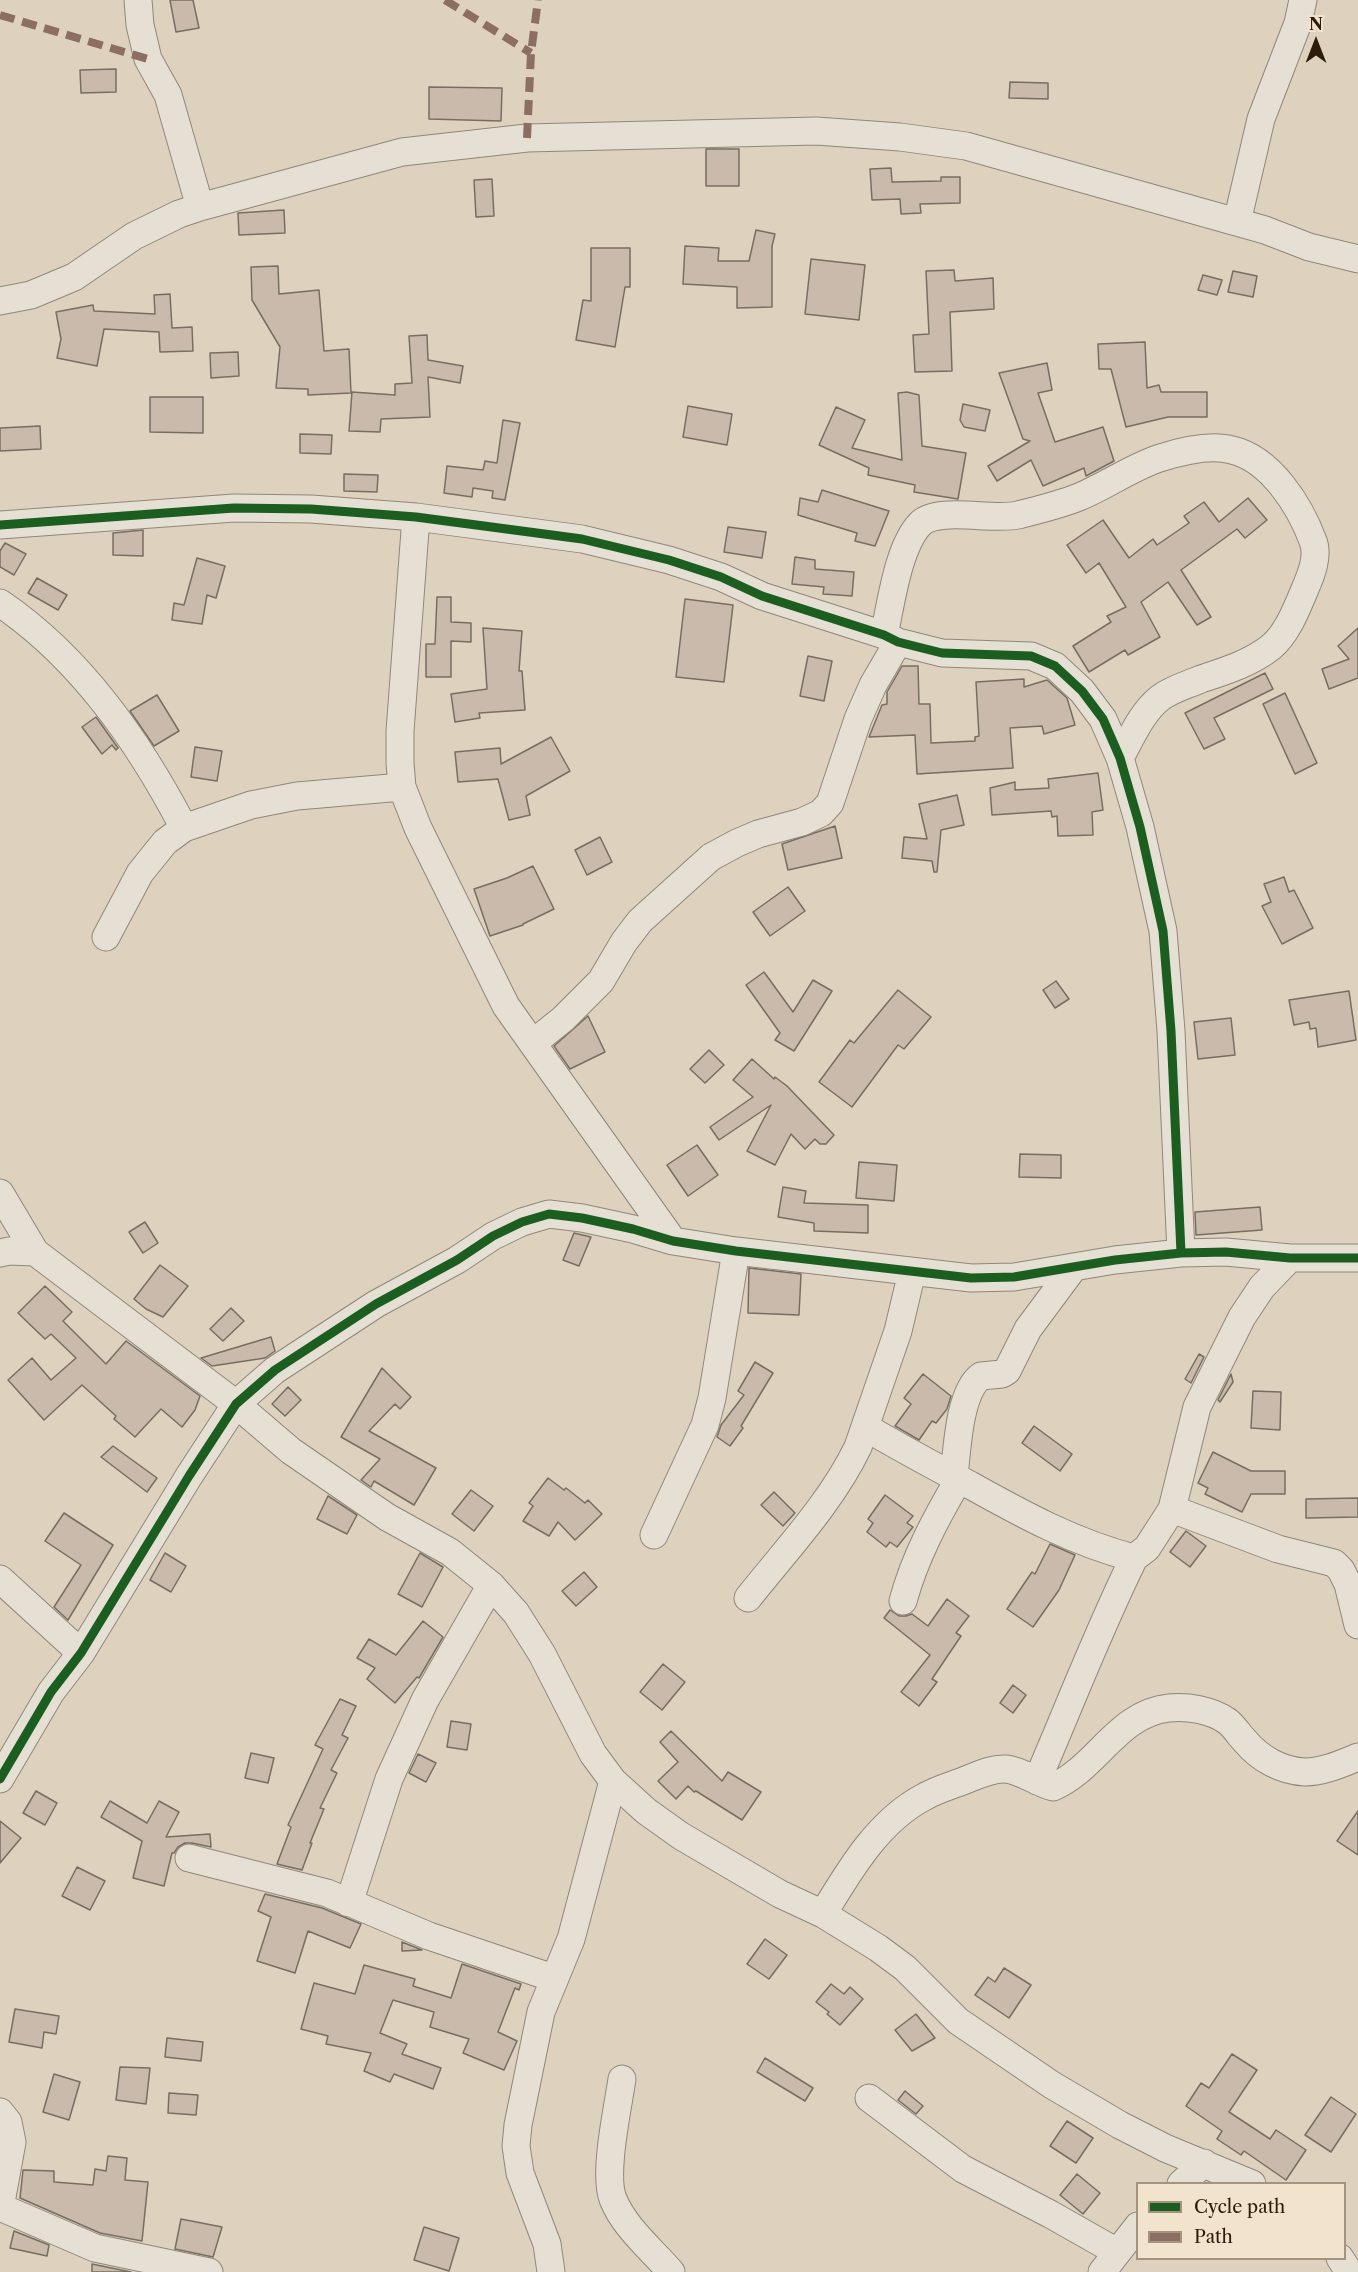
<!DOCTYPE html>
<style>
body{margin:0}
#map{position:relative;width:1358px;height:2272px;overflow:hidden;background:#ded2be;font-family:"Libre Caslon Text",serif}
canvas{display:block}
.legend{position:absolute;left:1136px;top:2182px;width:210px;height:78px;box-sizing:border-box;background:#f2e4cc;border:2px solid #a4947f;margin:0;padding:8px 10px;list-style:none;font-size:18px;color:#2f1b0b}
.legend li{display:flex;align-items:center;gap:12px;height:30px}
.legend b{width:30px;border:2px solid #a4947f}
.north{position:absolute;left:1286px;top:12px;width:60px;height:60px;-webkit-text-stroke:4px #f2e4cc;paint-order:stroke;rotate:0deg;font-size:16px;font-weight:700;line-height:24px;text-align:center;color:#2f1b0b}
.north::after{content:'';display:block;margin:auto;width:21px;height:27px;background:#2f1b0b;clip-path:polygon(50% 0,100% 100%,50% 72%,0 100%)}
</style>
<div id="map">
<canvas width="1358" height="2272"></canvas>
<ul class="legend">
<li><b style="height:8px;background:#1b5e20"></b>Cycle path</li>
<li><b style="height:8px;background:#8d6e63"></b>Path</li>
</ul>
<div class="north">N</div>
</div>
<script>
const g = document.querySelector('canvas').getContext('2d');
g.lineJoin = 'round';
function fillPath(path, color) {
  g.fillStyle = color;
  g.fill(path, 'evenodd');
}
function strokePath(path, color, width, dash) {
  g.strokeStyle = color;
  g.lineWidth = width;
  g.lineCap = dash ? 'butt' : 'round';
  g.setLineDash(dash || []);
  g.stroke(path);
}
const building = new Path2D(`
 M 170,0 L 193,0 L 199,28 L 176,32 Z
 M 116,69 L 116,92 L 81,93 L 80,70 Z
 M 1010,82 L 1048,83 L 1048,99 L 1009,98 Z
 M 429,87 L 502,88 L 501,121 L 429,119 Z
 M 706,149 L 739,149 L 739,186 L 706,186 Z
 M 891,168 L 892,182 L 941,181 L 941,177 L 960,177 L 960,203 L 920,204 L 921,213 L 901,214 L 900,199 L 872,200 L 870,169 Z
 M 492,179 L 494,216 L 476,217 L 474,180 Z
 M 284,210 L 285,233 L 239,235 L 238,213 Z
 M 756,230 L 775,234 L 772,246 L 772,307 L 737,308 L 737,287 L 683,284 L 685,246 L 719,248 L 718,261 L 749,261 Z
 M 591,248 L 630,248 L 630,287 L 625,287 L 615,347 L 576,340 L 583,300 L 591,301 Z
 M 811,259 L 865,265 L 859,320 L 805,314 Z
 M 278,266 L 279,294 L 319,290 L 324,351 L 349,349 L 351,393 L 308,395 L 308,389 L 276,388 L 280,347 L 252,300 L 251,267 Z
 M 954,270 L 955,281 L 993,278 L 994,309 L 950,312 L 952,371 L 915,372 L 913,335 L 929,334 L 926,271 Z
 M 1233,271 L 1257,276 L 1253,297 L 1228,292 Z
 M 1203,275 L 1222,280 L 1217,295 L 1198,290 Z
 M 170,294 L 172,328 L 192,327 L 193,351 L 160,352 L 159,332 L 104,329 L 97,366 L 57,358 L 61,339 L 56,312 L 93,305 L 94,311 L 155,314 L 154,295 Z
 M 427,335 L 428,360 L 463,366 L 460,383 L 428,377 L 430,417 L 381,419 L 380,432 L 349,431 L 352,392 L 395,395 L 395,384 L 412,383 L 409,336 Z
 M 1145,342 L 1147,388 L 1159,385 L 1161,392 L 1207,392 L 1207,417 L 1168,417 L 1126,427 L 1111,369 L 1099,369 L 1098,344 Z
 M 238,352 L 239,376 L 211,378 L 210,353 Z
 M 1047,363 L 1052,390 L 1038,393 L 1055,442 L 1103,427 L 1114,461 L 1086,476 L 1084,468 L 1043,486 L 1031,460 L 997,481 L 988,466 L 1030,441 L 1023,439 L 999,373 Z
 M 907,392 L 919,395 L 922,446 L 966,453 L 958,499 L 914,492 L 915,485 L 868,475 L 869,468 L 819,445 L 836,407 L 865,420 L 852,448 L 902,460 L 898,393 Z
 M 150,397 L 203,397 L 203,433 L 150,432 Z
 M 963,404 L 990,410 L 985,431 L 964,427 L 960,420 Z
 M 688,406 L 732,414 L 727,445 L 683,437 Z
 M 503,420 L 520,423 L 505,500 L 492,498 L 493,491 L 473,488 L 472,497 L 444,493 L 447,466 L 483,470 L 485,461 L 497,463 Z
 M 40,426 L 41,449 L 0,451 L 0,428 Z
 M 300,434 L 332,435 L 331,454 L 300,453 Z
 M 344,474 L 378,475 L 377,492 L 344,491 Z
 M 822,490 L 889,511 L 875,546 L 855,541 L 857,533 L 798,515 L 800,498 L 818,502 Z
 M 1248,498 L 1267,520 L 1245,538 L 1237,529 L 1181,570 L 1211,617 L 1197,625 L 1168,582 L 1141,602 L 1160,637 L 1128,655 L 1125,650 L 1089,672 L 1073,646 L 1111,622 L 1107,616 L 1126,607 L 1099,563 L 1086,573 L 1067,545 L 1103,520 L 1129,558 L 1153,539 L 1157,545 L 1189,523 L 1184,516 L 1204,502 L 1219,522 Z
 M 728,527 L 766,532 L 762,558 L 724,552 Z
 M 143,530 L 143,556 L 113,555 L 113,533 Z
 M 5,543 L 26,554 L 14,575 L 0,567 L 0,551 Z
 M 795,557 L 815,560 L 815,569 L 854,572 L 852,596 L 823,594 L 824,587 L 792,584 Z
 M 197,558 L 225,566 L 216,598 L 207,595 L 202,624 L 172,620 L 174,603 L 184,605 Z
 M 37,578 L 67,595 L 58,610 L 28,593 Z
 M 437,597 L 451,597 L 451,622 L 471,623 L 471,642 L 451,641 L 451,677 L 426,677 L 426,644 L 435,644 Z
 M 685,599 L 733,605 L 724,682 L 676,677 Z
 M 483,628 L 522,631 L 519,671 L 522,671 L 525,710 L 479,713 L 480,718 L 455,722 L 451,694 L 487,689 Z
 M 1358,628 L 1358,678 L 1329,689 L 1322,669 L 1349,659 L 1338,646 Z
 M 808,656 L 832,661 L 824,701 L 800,696 Z
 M 902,666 L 918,666 L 919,704 L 930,704 L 931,743 L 975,741 L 975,737 L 979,736 L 976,682 L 1024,679 L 1024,687 L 1047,680 L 1067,698 L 1075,725 L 1044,734 L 1042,726 L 1010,728 L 1013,768 L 917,774 L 915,735 L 869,737 L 882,705 L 887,704 L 887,692 Z
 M 1265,673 L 1273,689 L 1214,718 L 1225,739 L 1204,749 L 1185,713 Z
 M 1285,693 L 1317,763 L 1295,774 L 1263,704 Z
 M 157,695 L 179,731 L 154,746 L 130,711 Z
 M 96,717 L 118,748 L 116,750 L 112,745 L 102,754 L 82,727 Z
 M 551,737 L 570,771 L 526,796 L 530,815 L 509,820 L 498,779 L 458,782 L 455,752 L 500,748 L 501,764 Z
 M 195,747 L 222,751 L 217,781 L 191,777 Z
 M 1098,773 L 1103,810 L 1092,812 L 1093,835 L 1058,836 L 1057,816 L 1052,817 L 1051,811 L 992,815 L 990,788 L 1015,782 L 1015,790 L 1049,788 L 1048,779 Z
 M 957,795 L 964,825 L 941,830 L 937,872 L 934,872 L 932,861 L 902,858 L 904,837 L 927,839 L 919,804 Z
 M 835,826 L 842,858 L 788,870 L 782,844 Z
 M 600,837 L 612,862 L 587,875 L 575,850 Z
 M 533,866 L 554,909 L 523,924 L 523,925 L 490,936 L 474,889 L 507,878 Z
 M 1284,877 L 1289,892 L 1294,890 L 1313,928 L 1282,944 L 1262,906 L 1271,902 L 1264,884 Z
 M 788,887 L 805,911 L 770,936 L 753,912 Z
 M 764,972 L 793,1012 L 813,980 L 832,991 L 794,1051 L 775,1040 L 780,1033 L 746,985 Z
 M 1056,981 L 1069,999 L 1055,1008 L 1043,990 Z
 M 898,990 L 931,1017 L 904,1049 L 898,1045 L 852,1107 L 819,1082 L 850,1040 L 854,1043 Z
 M 1349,991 L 1356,1040 L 1318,1047 L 1316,1028 L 1310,1029 L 1309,1022 L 1294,1025 L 1289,1000 Z
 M 588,1016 L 605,1052 L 570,1069 L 554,1046 Z
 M 1231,1018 L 1235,1055 L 1198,1059 L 1194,1022 Z
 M 709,1050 L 724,1065 L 705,1083 L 690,1069 Z
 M 752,1059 L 774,1079 L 775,1077 L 787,1086 L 834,1135 L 826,1144 L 820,1144 L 815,1139 L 805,1149 L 791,1134 L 775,1165 L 747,1151 L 771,1105 L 719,1140 L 710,1127 L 753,1097 L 733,1080 Z
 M 697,1145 L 718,1175 L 688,1196 L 667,1165 Z
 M 1020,1154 L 1061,1155 L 1061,1178 L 1019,1177 Z
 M 859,1162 L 897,1165 L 894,1201 L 856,1198 Z
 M 783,1187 L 806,1191 L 804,1203 L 868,1205 L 868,1233 L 814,1231 L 814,1223 L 778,1217 Z
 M 1260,1207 L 1262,1230 L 1196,1235 L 1195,1212 Z
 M 145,1222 L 158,1243 L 143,1253 L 129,1232 Z
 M 574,1233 L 591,1237 L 579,1266 L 563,1260 Z
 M 160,1265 L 188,1286 L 163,1317 L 146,1309 L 134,1299 Z
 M 749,1268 L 801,1274 L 799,1315 L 748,1313 Z
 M 45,1286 L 72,1312 L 63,1321 L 106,1364 L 126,1341 L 200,1396 L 195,1410 L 182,1427 L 161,1409 L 135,1437 L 114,1419 L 116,1416 L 82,1385 L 44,1420 L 8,1380 L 32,1358 L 51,1380 L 76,1358 L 51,1334 L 45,1339 L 18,1313 Z
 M 231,1308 L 244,1321 L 223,1341 L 210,1329 Z
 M 271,1337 L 275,1351 L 265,1358 L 212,1366 L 201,1358 Z
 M 1199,1354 L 1204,1357 L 1191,1383 L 1185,1379 Z
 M 755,1362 L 773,1373 L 741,1426 L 743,1428 L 730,1446 L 717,1437 L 721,1425 L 744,1395 L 738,1391 Z
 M 382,1368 L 411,1397 L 400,1409 L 395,1404 L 369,1431 L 436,1468 L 414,1505 L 374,1481 L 371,1487 L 361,1480 L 380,1459 L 341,1437 Z
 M 923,1374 L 951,1396 L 947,1409 L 936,1423 L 932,1421 L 919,1440 L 895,1426 L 911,1404 L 904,1398 Z
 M 1231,1374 L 1233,1382 L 1220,1402 L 1218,1400 Z
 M 288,1387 L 301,1400 L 285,1416 L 272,1404 Z
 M 1253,1391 L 1281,1392 L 1280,1430 L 1251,1428 Z
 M 1034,1426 L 1072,1454 L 1060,1471 L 1022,1443 Z
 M 113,1446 L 157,1478 L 147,1492 L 101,1457 Z
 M 1213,1452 L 1251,1471 L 1285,1471 L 1285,1494 L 1251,1494 L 1242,1512 L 1205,1494 L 1208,1488 L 1198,1483 Z
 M 548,1478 L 564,1490 L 566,1488 L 585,1503 L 588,1500 L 602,1514 L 575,1540 L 558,1522 L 549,1536 L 523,1521 L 533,1506 L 529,1503 Z
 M 471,1490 L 493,1506 L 474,1531 L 452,1514 Z
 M 774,1492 L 795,1513 L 783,1526 L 761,1505 Z
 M 885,1495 L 913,1516 L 907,1523 L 913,1527 L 897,1547 L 890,1542 L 886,1547 L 867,1532 L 873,1523 L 868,1519 Z
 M 328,1496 L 357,1515 L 347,1534 L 317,1519 Z
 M 1358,1498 L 1358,1517 L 1306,1518 L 1306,1499 Z
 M 64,1513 L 113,1545 L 68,1620 L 54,1607 L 81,1565 L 45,1541 Z
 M 1186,1531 L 1206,1546 L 1190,1567 L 1170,1552 Z
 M 1050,1544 L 1075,1555 L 1059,1590 L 1033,1627 L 1007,1609 L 1032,1572 L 1035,1574 Z
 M 165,1553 L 186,1566 L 171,1592 L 150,1580 Z
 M 420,1553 L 443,1567 L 422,1607 L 398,1594 Z
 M 584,1572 L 597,1587 L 576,1606 L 562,1591 Z
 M 947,1599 L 969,1616 L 956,1633 L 961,1636 L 932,1679 L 937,1682 L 919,1706 L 901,1692 L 930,1655 L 884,1618 L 890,1610 L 899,1616 L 906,1616 L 912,1614 L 928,1626 Z
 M 423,1621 L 443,1637 L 419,1678 L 417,1677 L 395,1703 L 367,1679 L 375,1668 L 357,1658 L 369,1639 L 396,1655 Z
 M 663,1664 L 685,1682 L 662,1710 L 640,1692 Z
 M 1013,1685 L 1026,1695 L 1013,1713 L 1000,1703 Z
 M 340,1699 L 356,1706 L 342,1735 L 348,1738 L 331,1770 L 337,1773 L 320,1808 L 324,1809 L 310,1843 L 312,1843 L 302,1870 L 277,1864 L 291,1827 L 288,1825 L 323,1749 L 315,1745 Z
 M 451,1721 L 471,1724 L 467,1750 L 447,1747 Z
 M 671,1731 L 722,1781 L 728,1772 L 761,1792 L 742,1820 L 696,1791 L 694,1792 L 688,1786 L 676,1799 L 658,1781 L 678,1762 L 660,1742 Z
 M 251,1753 L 274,1758 L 268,1783 L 245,1778 Z
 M 418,1754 L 436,1763 L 426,1782 L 409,1773 Z
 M 36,1791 L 57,1803 L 45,1825 L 23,1813 Z
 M 110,1801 L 147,1823 L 159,1801 L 179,1812 L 166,1837 L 210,1834 L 211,1847 L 192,1843 L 185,1843 L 178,1847 L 174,1853 L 172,1853 L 164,1886 L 133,1878 L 142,1841 L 101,1817 Z
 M 1358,1811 L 1358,1855 L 1337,1841 Z
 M 0,1821 L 21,1838 L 0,1863 Z
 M 77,1867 L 105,1881 L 90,1910 L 62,1896 Z
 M 265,1894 L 322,1908 L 361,1924 L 350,1948 L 308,1931 L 295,1973 L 257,1961 L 271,1917 L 258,1911 Z
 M 765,1939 L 787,1955 L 769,1979 L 747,1964 Z
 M 402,1942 L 422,1950 L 402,1951 Z
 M 462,1964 L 521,1984 L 519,1990 L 515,1988 L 498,2032 L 517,2041 L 504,2070 L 463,2053 L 469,2039 L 430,2027 L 434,2012 L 393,2000 L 380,2033 L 407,2044 L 402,2054 L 441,2068 L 433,2089 L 394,2074 L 390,2082 L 364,2071 L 371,2053 L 326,2044 L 328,2036 L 301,2029 L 314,1983 L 355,1994 L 364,1965 L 415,1979 L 413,1986 L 451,1998 Z
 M 1004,1968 L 1031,1985 L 1009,2018 L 975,1995 L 988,1977 L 995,1982 Z
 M 831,1984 L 844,1994 L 850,1987 L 863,1999 L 840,2025 L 827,2014 L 829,2012 L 816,2002 Z
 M 15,2009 L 59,2016 L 56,2034 L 44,2032 L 42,2048 L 9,2042 Z
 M 916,2014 L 935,2038 L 912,2051 L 895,2030 Z
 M 167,2038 L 203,2042 L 201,2061 L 165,2057 Z
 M 1232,2054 L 1257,2070 L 1229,2112 L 1270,2139 L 1276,2130 L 1306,2150 L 1286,2180 L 1244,2151 L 1241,2155 L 1217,2139 L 1222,2131 L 1186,2106 L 1201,2083 L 1209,2088 Z
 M 765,2058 L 813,2088 L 805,2101 L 757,2072 Z
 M 120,2067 L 150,2068 L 146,2104 L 116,2100 Z
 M 54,2074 L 80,2082 L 69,2120 L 43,2112 Z
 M 905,2091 L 923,2106 L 916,2114 L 898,2100 Z
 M 169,2093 L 198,2095 L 196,2115 L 168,2113 Z
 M 1331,2097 L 1356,2114 L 1331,2152 L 1305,2135 Z
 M 1067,2121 L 1093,2138 L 1076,2163 L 1050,2146 Z
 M 108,2156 L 127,2158 L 125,2180 L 148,2182 L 142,2241 L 100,2233 L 20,2198 L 23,2170 L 54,2171 L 54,2182 L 93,2185 L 95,2169 L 106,2171 Z
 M 1077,2174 L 1100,2193 L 1083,2214 L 1060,2195 Z
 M 181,2219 L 222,2227 L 213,2257 L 175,2249 Z
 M 424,2227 L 459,2238 L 449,2271 L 414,2260 Z
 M 14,2231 L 49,2245 L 47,2256 L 10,2248 Z
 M 92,2264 L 131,2272 L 92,2272 Z`);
fillPath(building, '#cabaac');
strokePath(building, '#776e62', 1.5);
const minor = new Path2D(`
 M 138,0 L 140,25 L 148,59 L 168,95 L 200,207
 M 1237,222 L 1261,119 L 1298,23 L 1303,0
 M 0,301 L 31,295 L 74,277 L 134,236 L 179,214 L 200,207 L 402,152 L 527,138 L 816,131 L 900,137 L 966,146 L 1265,230 L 1309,247 L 1358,259
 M 416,517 L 400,731 L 400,763 L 402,787 L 418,828 L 506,1006 L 673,1241
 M 0,525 L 234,508 L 311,509 L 416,517 L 582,539 L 669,560 L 721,577 L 762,596 L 884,635 L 898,642 L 942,653 L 1031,656 L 1055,666 L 1082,691 L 1103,719 L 1120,758 L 1140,827 L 1163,931 L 1171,1031 L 1181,1253
 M 0,603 C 81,658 139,742 184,828
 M 884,635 C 891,604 898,547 920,524 C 937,506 993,521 1018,515 C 1038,510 1059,505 1079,497 C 1106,486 1132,467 1160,458 C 1182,451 1210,444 1232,450 C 1271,459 1300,506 1313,541 C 1319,556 1311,575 1305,589 C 1297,608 1287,634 1271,647 C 1251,663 1225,671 1201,679 C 1187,685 1172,689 1160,698 C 1142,712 1131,738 1120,758
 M 106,937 L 140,873 L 165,842 L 184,828 L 251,805 L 297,796 L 402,787
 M 533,1043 L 563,1019 L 601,981 L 624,942 L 640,921 L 711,857 L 737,843 L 758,834 L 802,822 L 821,813 L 830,803 L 858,719 L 873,685 L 898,642
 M 0,1193 L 35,1252
 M 0,1253 L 9,1251 L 35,1252 L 236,1404 L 291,1451 L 387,1517 L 450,1552 L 491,1585 L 516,1613 L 542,1654 L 593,1754 L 613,1781 L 646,1811 L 681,1836 L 780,1894 L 823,1914 L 878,1948 L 905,1968 L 958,2021 L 1052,2085 L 1120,2125 L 1165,2148 L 1252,2184
 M 865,1427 C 899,1447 934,1466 970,1485 C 1022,1514 1075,1543 1134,1558 L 1147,1548 L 1172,1509 L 1197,1407 L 1242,1317 L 1262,1287 L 1290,1258
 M 954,1477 C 957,1450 959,1392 981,1376 L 1002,1374 L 1007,1371 L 1028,1329 L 1074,1267
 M 1172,1509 L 1278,1549 L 1334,1563 L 1341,1570 L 1348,1584 L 1358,1625
 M 654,1535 L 705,1425 L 712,1398 L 736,1251
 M 0,1579 L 81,1653
 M 748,1598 C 786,1550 831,1503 858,1447 L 898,1331 L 912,1272
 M 903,1601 C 915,1557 936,1518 959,1479
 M 0,1779 L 51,1692 L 81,1653 L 189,1476 L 236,1404 L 275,1370 L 376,1304 L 457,1260 L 493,1236 L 522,1222 L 549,1214 L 582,1218 L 633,1229 L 673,1241 L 736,1251 L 971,1278 L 1014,1277 L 1115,1260 L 1181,1253 L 1226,1252 L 1290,1258 L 1358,1258
 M 1037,1781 C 1069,1707 1098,1631 1134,1558
 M 189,1858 L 327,1893 L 429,1936 L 553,1978
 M 349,1903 L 389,1779 L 425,1700 L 491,1585
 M 823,1914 C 849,1871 878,1821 924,1797 C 936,1790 950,1786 963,1781 C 976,1776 991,1768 1006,1769 C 1023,1771 1037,1783 1053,1787 C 1097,1768 1118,1713 1169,1708 C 1188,1706 1211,1710 1227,1721 C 1234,1726 1239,1735 1245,1741 C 1260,1759 1282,1771 1305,1772 C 1323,1772 1341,1764 1358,1757
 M 622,2079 C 618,2107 603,2174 613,2199 C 624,2227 652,2250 671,2272
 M 869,2098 L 963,2169 L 1050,2214 L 1117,2252
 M 0,2112 L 8,2122 L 12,2142 L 0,2208
 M 1181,2184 L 1204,2163
 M 0,2207 L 95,2248 L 209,2272
 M 1340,2258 L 1349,2272
 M 551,2272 L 547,2244 L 520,2173 L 516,2146 L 518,2125 L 541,2012 L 571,1939 L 613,1781
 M 1102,2272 L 1138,2226`);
strokePath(minor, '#90877a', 29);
strokePath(minor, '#e5dfd4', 27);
strokePath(new Path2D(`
 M 445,0 L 531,53
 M 0,15 L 148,59
 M 527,138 L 531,53 L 538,0`), '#8d6e63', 8, [15, 8]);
strokePath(new Path2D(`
 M 0,525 L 234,508 L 311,509 L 416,517 L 582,539 L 669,560 L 721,577 L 762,596 L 884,635 L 898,642 L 942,653 L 1031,656 L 1055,666 L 1082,691 L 1103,719 L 1120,758 L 1140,827 L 1163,931 L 1171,1031 L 1181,1253
 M 0,1779 L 51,1692 L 81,1653 L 189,1476 L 236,1404 L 275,1370 L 376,1304 L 457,1260 L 493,1236 L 522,1222 L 549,1214 L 582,1218 L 633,1229 L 673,1241 L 736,1251 L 971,1278 L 1014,1277 L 1115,1260 L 1181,1253 L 1226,1252 L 1290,1258 L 1358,1258`), '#1b5e20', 9);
</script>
